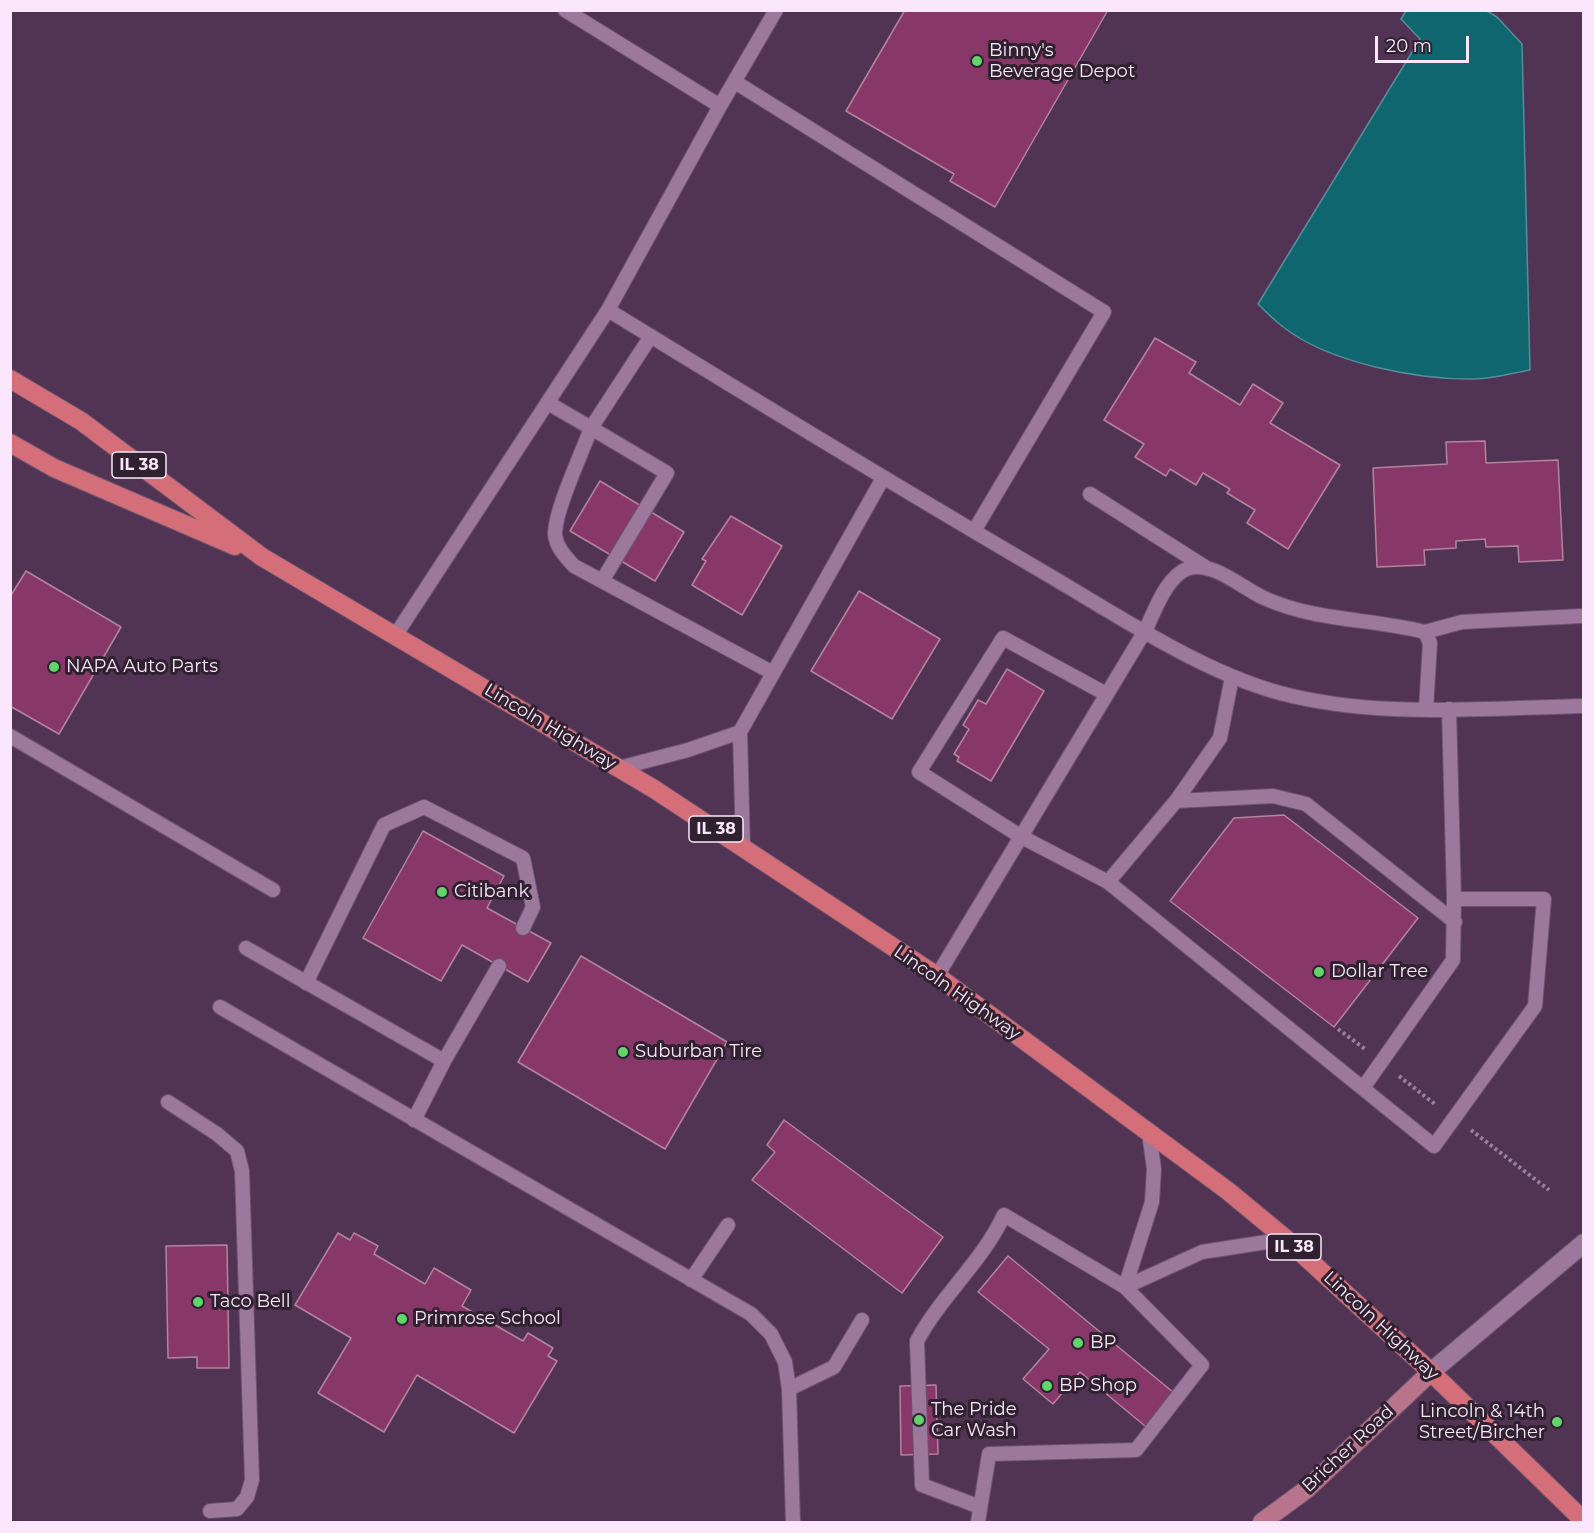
<!DOCTYPE html>
<style>
body{margin:0}
#map{position:relative;width:1594px;height:1533px;overflow:hidden;background:#513353;font-family:Montserrat,sans-serif}
canvas{display:block}
.frame{position:absolute;inset:0;border:12px solid #fae7fb;pointer-events:none}
.scale{position:absolute;left:1375px;top:36px;width:94px;height:27px;box-sizing:border-box;border:3px solid #fae7fb;border-top:0;padding-left:8px;font-size:18px;line-height:21px;white-space:nowrap;color:#fae7fb;-webkit-text-stroke:4px #2f212f;paint-order:stroke}
</style>
<div id="map">
<canvas width="1594" height="1533"></canvas>
<div class="frame"></div>
<div class="scale">20 m</div>
</div>
<script>
const g = document.querySelector('canvas').getContext('2d');
g.lineJoin = 'round';
function fillPath(path, color) {
  g.fillStyle = color;
  g.fill(path, 'evenodd');
}
function strokePath(path, color, width, dash) {
  g.strokeStyle = color;
  g.lineWidth = width;
  g.lineCap = dash ? 'butt' : 'round';
  g.setLineDash(dash || []);
  g.stroke(path);
}
function drawText(font, color, halo, rows, align = 'center') {
  g.font = font + ' Montserrat,sans-serif';
  g.lineWidth = 6;
  g.setLineDash([]);
  g.textBaseline = 'middle';
  g.strokeStyle = halo;
  g.fillStyle = color;
  for (const [text, x, y, turn = 0] of rows) {
    g.save();
    g.translate(x, y);
    g.rotate((+turn || 0) * Math.PI / 180);
    g.textAlign = isNaN(turn) ? turn : align;
    if (halo) g.strokeText(text, 0, 0);
    g.fillText(text, 0, 0);
    g.restore();
  }
}
const water = new Path2D(`
 M 1406,11 L 1487,11 L 1497,17 L 1522,44 L 1530,370 C 1512,373 1493,379 1475,379 C 1418,380 1328,363 1282,326 C 1274,320 1266,312 1258,304 L 1420,39 L 1401,19 Z`);
fillPath(water, '#0f666f');
strokePath(water, '#568d99', 1.5);
const building = new Path2D(`
 M 905,10 L 1108,10 L 995,207 L 950,181 L 954,174 L 846,111 Z
 M 1155,338 L 1196,362 L 1189,373 L 1240,405 L 1253,384 L 1283,403 L 1270,423 L 1340,465 L 1288,549 L 1247,523 L 1255,510 L 1227,493 L 1230,489 L 1203,473 L 1196,485 L 1170,469 L 1166,476 L 1135,457 L 1144,444 L 1104,420 Z
 M 1485,441 L 1486,463 L 1558,460 L 1563,560 L 1519,562 L 1518,546 L 1486,547 L 1485,539 L 1456,541 L 1456,548 L 1424,550 L 1425,565 L 1377,567 L 1373,468 L 1447,464 L 1446,442 Z
 M 600,481 L 684,532 L 655,581 L 570,531 Z
 M 731,516 L 782,546 L 742,615 L 692,585 L 706,561 L 702,559 Z
 M 26,571 L 121,627 L 59,734 L 10,706 L 10,597 Z
 M 859,591 L 940,639 L 892,719 L 811,671 Z
 M 1007,669 L 1044,691 L 991,781 L 957,761 L 959,757 L 954,754 L 969,729 L 963,725 L 978,700 L 986,704 Z
 M 1284,815 L 1418,918 L 1334,1027 L 1170,901 L 1234,818 Z
 M 423,831 L 504,876 L 487,908 L 551,943 L 528,982 L 462,945 L 441,981 L 363,938 Z
 M 581,956 L 727,1042 L 665,1149 L 518,1062 Z
 M 784,1120 L 943,1237 L 902,1293 L 752,1180 L 775,1152 L 767,1145 Z
 M 338,1233 L 350,1240 L 354,1233 L 378,1246 L 374,1254 L 425,1284 L 434,1268 L 471,1290 L 462,1306 L 523,1341 L 528,1333 L 553,1348 L 548,1356 L 557,1361 L 514,1433 L 417,1375 L 384,1432 L 318,1393 L 351,1338 L 295,1305 Z
 M 227,1245 L 229,1368 L 197,1368 L 197,1357 L 168,1358 L 166,1246 Z
 M 1008,1256 L 1179,1397 L 1151,1431 L 1080,1372 L 1053,1404 L 1023,1379 L 1049,1349 L 978,1292 Z
 M 936,1385 L 938,1454 L 901,1455 L 900,1386 Z`);
fillPath(building, '#883769');
strokePath(building, '#b3849e', 1.5);
const lane = new Path2D(`
 M 565,10 L 720,106
 M 735,82 L 1104,312 L 974,531
 M 608,310 C 753,399 898,487 1045,573 C 1117,615 1210,678 1292,696 C 1387,718 1487,708 1584,706
 M 548,403 L 591,428 C 582,453 555,510 555,534 C 556,547 565,556 574,566 L 773,673
 M 1090,494 L 1205,567
 M 602,581 L 667,473 L 591,428 L 651,336
 M 1425,632 L 1462,622 L 1581,616
 M 395,636 L 608,310 L 720,106 L 776,10
 M 1106,694 L 1003,638 L 919,772 L 1020,836 L 1108,882 L 1434,1146 L 1535,1006 L 1544,899 L 1454,899 L 1453,960 L 1363,1088
 M 1449,709 L 1454,899
 M 740,732 L 883,478
 M 10,736 L 273,890
 M 619,768 L 688,750 L 740,732 L 743,848
 M 1176,801 L 1273,796 L 1306,804 L 1455,922
 M 1108,882 L 1176,801 L 1220,738 L 1232,677
 M 246,948 L 444,1061 L 414,1120
 M 937,976 L 1145,631 C 1155,611 1166,576 1189,568 C 1213,561 1242,588 1264,598 C 1317,622 1371,618 1425,632 L 1430,643 L 1426,709
 M 306,983 L 384,825 L 424,807 L 523,858 L 533,907 L 523,928
 M 220,1007 L 751,1314 L 771,1334 L 785,1362 L 789,1389 L 793,1522
 M 444,1061 L 499,966
 M 168,1102 L 217,1134 L 237,1151 L 242,1171 L 252,1480 L 247,1497 L 237,1509 L 210,1511
 M 691,1280 L 728,1225
 M 1125,1287 L 1202,1252 L 1286,1239
 M 1125,1287 L 1152,1202 L 1154,1169 L 1149,1133
 M 789,1389 L 834,1367 L 862,1320
 M 978,1522 L 989,1454 L 1136,1450 L 1202,1365 L 1125,1287 L 1004,1215 C 982,1262 941,1296 917,1341 L 922,1485 L 980,1507`);
const street = new Path2D(`
 M 1431,1372 L 1584,1243`);
const secondary = new Path2D(`
 M 1262,1522 L 1307,1489 L 1431,1372`);
const primary = new Path2D(`
 M 10,379 L 81,421 L 262,557 L 654,789 L 937,976 L 1228,1191 L 1286,1239 L 1431,1372 L 1584,1521
 M 10,443 L 54,468 L 235,546`);
strokePath(lane, '#6d536f', 16);
strokePath(street, '#6d536f', 20);
strokePath(secondary, '#6d536f', 20);
strokePath(primary, '#6d536f', 20);
strokePath(new Path2D(`
 M 1338,1029 L 1365,1049
 M 1399,1076 L 1436,1105
 M 1471,1130 L 1549,1190`), '#99809b', 4, [3, 3]);
strokePath(lane, '#9b789c', 14);
strokePath(street, '#9b789c', 18);
strokePath(secondary, '#b8748b', 18);
strokePath(primary, '#d46f7a', 18);
for (const [x, y, r, color] of [
 [977,61,6,"#61d46a"],
 [54,667,6,"#61d46a"],
 [442,892,6,"#61d46a"],
 [1319,972,6,"#61d46a"],
 [623,1052,6,"#61d46a"],
 [198,1302,6,"#61d46a"],
 [402,1319,6,"#61d46a"],
 [1078,1343,6,"#61d46a"],
 [1047,1386,6,"#61d46a"],
 [919,1420,6,"#61d46a"],
 [1557,1422,6,"#61d46a"]
]) {
  const dot = new Path2D();
  dot.arc(x, y, r, 0, 2 * Math.PI);
  g.fillStyle = color;
  g.fill(dot);
  strokePath(dot, '#2f212f', 2);
}
for (const [x, y, w] of [
 [139,465,54],
 [716,829,54],
 [1294,1247,54]
]) {
  const box = new Path2D();
  box.roundRect(x - w / 2, y - 13, w, 26, 4.5);
  g.fillStyle = '#2f212f';
  g.fill(box);
  strokePath(box, '#fae7fb', 1.5);
}
drawText('bold 16px', '#fae7fb', null, [
 ["IL 38",139,465],
 ["IL 38",716,829],
 ["IL 38",1294,1247]
]);
drawText('18px', '#fae7fb', '#2f212f', [
 ["Binny's",989,51],
 ["Beverage Depot",989,72],
 ["NAPA Auto Parts",66,667],
 ["Citibank",454,892],
 ["Dollar Tree",1331,972],
 ["Suburban Tire",635,1052],
 ["Taco Bell",210,1302],
 ["Primrose School",414,1319],
 ["BP",1090,1343],
 ["BP Shop",1059,1386],
 ["The Pride",931,1410],
 ["Car Wash",931,1431],
 ["Lincoln & 14th",1545,1412,"right"],
 ["Street/Bircher",1545,1433,"right"]
], 'left');
drawText('18px', '#fae7fb', '#2f212f', [
 ["Lincoln Highway",550,727,31],
 ["Lincoln Highway",957,993,35],
 ["Lincoln Highway",1381,1326,43],
 ["Bricher Road",1348,1449,-43]
]);
</script>
